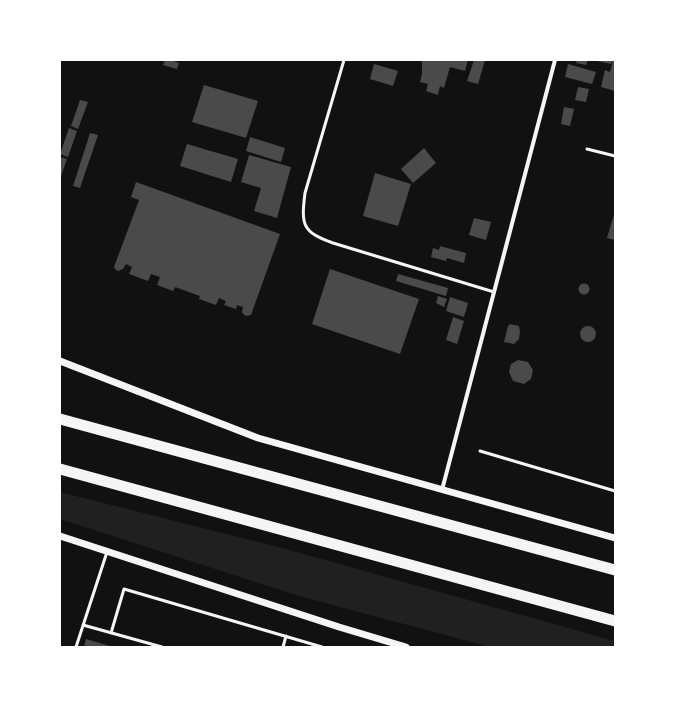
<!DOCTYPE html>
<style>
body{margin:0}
#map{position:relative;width:675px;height:707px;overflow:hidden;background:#111;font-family:"Open Sans",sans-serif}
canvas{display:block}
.frame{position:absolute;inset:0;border:61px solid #fff;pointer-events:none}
</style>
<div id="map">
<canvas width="675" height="707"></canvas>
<div class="frame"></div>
</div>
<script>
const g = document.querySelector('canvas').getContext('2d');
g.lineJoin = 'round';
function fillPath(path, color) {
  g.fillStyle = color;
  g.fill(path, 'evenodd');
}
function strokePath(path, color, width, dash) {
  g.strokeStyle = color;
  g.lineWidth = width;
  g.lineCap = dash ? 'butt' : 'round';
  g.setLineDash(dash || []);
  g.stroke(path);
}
fillPath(new Path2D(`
 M 60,492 L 282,548 L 615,641 L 615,647 L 490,647 L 299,596 L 60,519 Z`), '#202020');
fillPath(new Path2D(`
 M 165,60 L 171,60 L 179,63 L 177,69 L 163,65 Z
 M 422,60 L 468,60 L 465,71 L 450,67 L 444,88 L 440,86 L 438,95 L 426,91 L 428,84 L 420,82 L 422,74 Z
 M 474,60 L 485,60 L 478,84 L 467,81 Z
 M 577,60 L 588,60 L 586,65 L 576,63 Z
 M 593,60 L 613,60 L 611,64 Z
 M 613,60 L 615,60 L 615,91 L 601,87 L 605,70 L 610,72 Z
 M 374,64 L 398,71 L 393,86 L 370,79 Z
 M 568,64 L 596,72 L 592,84 L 565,77 Z
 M 204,85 L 258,101 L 246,138 L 192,122 Z
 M 578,87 L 589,89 L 586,102 L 575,100 Z
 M 80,100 L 88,102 L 78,129 L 71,126 Z
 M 564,107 L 574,109 L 570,126 L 561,124 Z
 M 69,128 L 77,131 L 68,157 L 60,154 Z
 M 90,133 L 98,135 L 80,188 L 73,186 Z
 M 250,137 L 285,148 L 281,162 L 246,151 Z
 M 187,144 L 238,159 L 231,182 L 180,166 Z
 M 424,148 L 436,163 L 413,183 L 401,169 Z
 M 249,155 L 291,167 L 277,218 L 254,211 L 261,188 L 241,182 Z
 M 60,157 L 67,159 L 60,179 Z
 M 375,173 L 411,184 L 398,226 L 363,216 Z
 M 136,182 L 280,234 L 251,315 L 247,316 L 244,315 L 242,312 L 243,307 L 237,305 L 236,309 L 224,305 L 226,301 L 219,298 L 216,305 L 199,299 L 200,296 L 175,287 L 173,291 L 157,285 L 160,277 L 151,274 L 148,281 L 129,274 L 132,267 L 126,264 L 123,269 L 118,271 L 115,269 L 114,267 L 139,200 L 131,197 Z
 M 615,211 L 615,240 L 607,238 Z
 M 474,218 L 491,222 L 486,240 L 469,235 Z
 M 440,246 L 466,253 L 464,263 L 447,258 L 446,261 L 431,257 L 433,248 L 439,250 Z
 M 330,269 L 419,299 L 400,354 L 312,324 Z
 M 398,274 L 448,288 L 446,296 L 396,281 Z
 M578.5 289a5.5 5.5 0 1 1 11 0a5.5 5.5 0 1 1-11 0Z
 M 438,296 L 447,299 L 444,307 L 436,303 Z
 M 450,297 L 468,303 L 464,317 L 446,311 Z
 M 453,317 L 464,321 L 457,344 L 446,340 Z
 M 510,324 L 519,326 L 520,332 L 519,339 L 514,344 L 504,342 L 508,326 Z
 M580 334a8 8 0 1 1 16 0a8 8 0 1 1-16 0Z
 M 518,360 L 528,362 L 533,370 L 531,379 L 524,384 L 513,381 L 509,372 L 511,364 Z
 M 86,639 L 113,647 L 84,647 Z`), '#4a4a4a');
strokePath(new Path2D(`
 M 344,60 L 305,193 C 301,225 302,232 333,243 L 494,292
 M 587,149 L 615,156
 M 480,451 L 615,491
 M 83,625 L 162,647
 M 111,633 L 124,589 L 322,647
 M 76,647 L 107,552
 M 283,647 L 286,636`), '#f5f5f5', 3);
strokePath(new Path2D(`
 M 442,490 L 555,60`), '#f5f5f5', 4);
strokePath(new Path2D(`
 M 60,361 L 258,438 L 615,538
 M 60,536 L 339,627 L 406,647`), '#f5f5f5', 7);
strokePath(new Path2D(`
 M 60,419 L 615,570
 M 60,469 L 615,621`), '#f5f5f5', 11);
</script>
